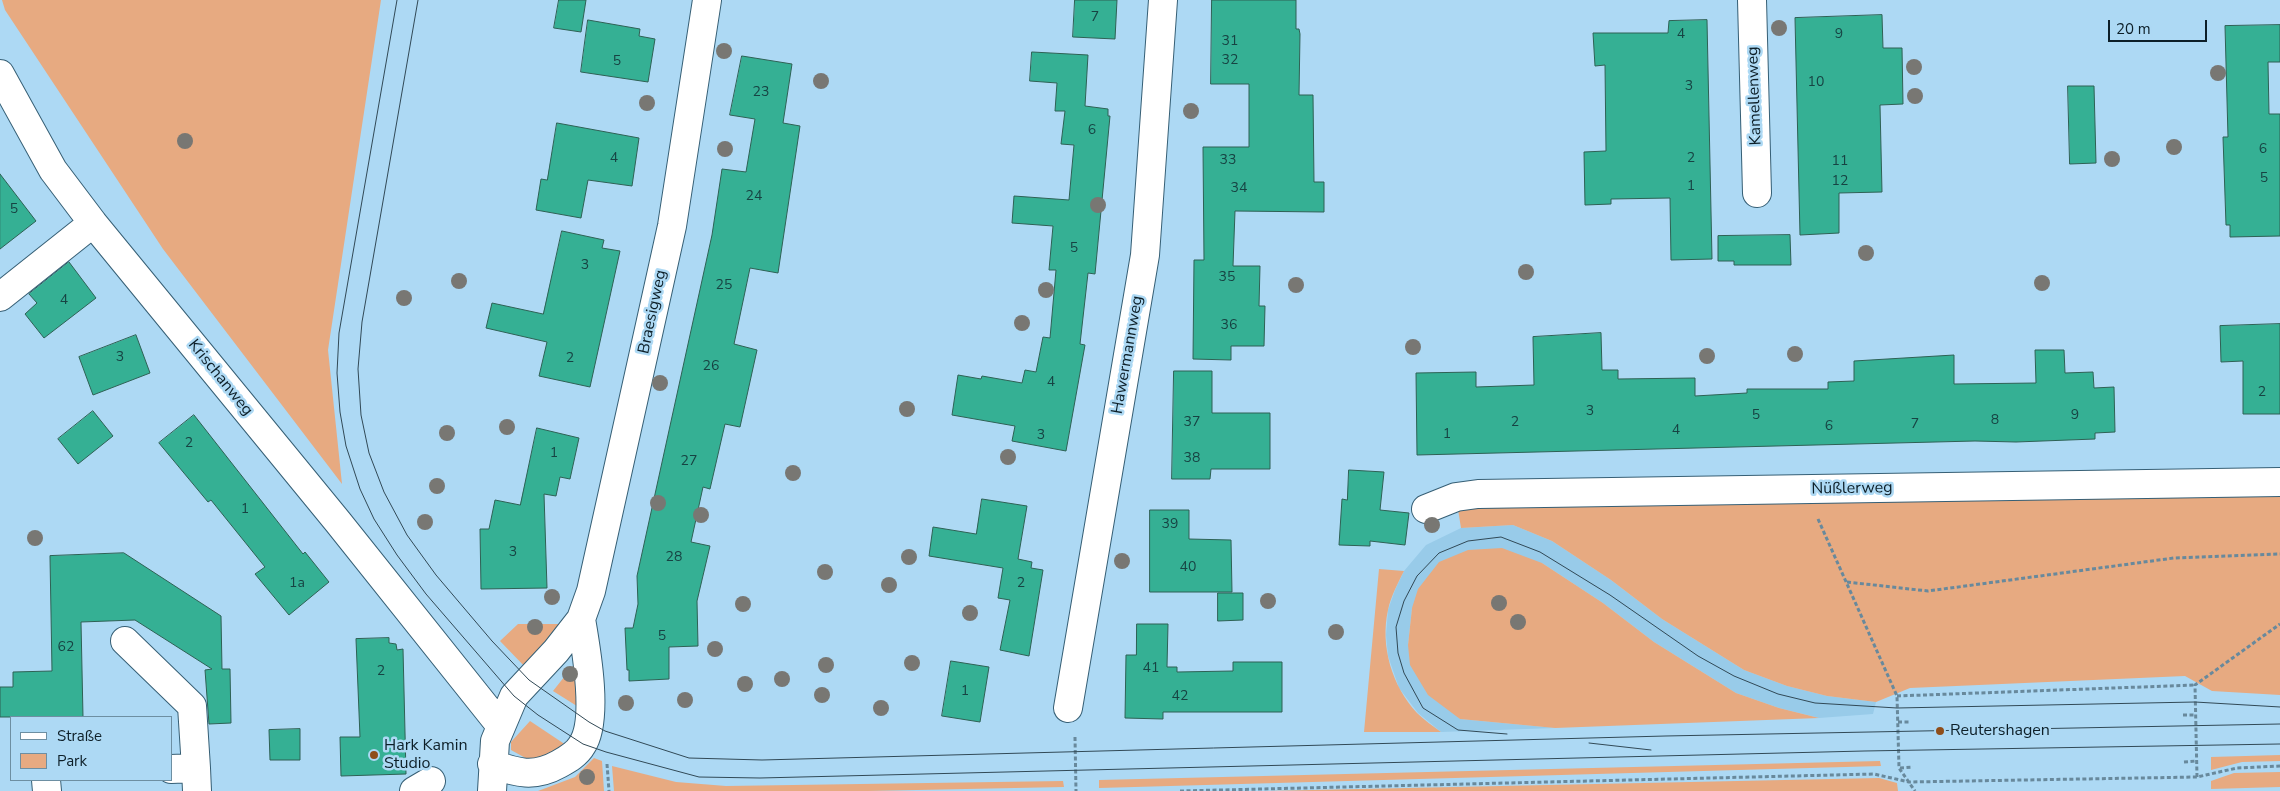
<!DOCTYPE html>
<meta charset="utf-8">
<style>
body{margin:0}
#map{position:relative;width:2280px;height:791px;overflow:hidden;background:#add9f4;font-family:"Nunito Sans",sans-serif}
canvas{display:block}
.legend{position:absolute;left:10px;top:716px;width:162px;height:65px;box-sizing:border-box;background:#add9f4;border:1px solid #6d8fa2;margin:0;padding:6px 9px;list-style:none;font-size:15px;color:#0d1f28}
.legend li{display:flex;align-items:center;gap:10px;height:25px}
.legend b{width:25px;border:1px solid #6d8fa2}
.scale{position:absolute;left:2108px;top:20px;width:99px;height:22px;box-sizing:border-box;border:2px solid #0d1f28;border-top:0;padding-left:6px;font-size:15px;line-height:18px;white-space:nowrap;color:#0d1f28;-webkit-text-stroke:4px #add9f4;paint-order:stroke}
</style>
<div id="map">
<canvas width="2280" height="791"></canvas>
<ul class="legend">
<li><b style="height:6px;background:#fff"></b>Straße</li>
<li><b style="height:14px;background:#e7aa81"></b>Park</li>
</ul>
<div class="scale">20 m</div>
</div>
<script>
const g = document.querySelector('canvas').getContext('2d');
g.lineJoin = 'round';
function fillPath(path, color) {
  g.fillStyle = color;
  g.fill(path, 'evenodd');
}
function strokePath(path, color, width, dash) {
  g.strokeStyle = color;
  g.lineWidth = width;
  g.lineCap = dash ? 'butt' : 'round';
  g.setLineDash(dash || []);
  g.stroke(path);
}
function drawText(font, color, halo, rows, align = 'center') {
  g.font = font + ' "Nunito Sans",sans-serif';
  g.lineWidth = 5;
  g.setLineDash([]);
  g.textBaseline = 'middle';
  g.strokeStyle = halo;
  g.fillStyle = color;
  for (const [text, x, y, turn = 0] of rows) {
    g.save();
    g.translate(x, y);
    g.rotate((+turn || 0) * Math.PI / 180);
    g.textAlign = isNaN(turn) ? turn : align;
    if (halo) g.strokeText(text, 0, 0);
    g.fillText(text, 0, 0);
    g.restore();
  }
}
fillPath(new Path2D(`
 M 1513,525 L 1552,541 L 1611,580 L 1662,619 L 1744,670 L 1787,686 L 1827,696 L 1876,702 L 1873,714 L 1819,718 L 1779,708 L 1736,693 L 1654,642 L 1603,603 L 1542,563 L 1412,608 L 1408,645 L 1460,719 L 1555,728 L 1441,732 L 1418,713 L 1399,688 L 1388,656 L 1386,635 L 1388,610 L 1395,590 L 1404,571 L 1426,545 L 1461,528 Z`), '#98cbe9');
fillPath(new Path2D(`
 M 2,0 L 381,0 L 328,350 L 342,484 L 163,249 L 5,10 Z
 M 2280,482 L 2280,695 L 2212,691 L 2185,676 L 1910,688 L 1876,702 L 1827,696 L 1787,686 L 1744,670 L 1662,619 L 1611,580 L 1552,541 L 1513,525 L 1461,528 L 1456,497 Z
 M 1502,548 L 1542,563 L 1603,603 L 1654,642 L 1736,693 L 1779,708 L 1819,718 L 1555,728 L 1460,719 L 1428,695 L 1410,665 L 1408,645 L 1412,608 L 1418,589 L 1439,562 L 1468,550 Z
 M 1379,569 L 1404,571 C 1398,583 1391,596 1388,610 C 1380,646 1392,686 1417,713 C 1424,720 1433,726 1441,732 L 1364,732 Z
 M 518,624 L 567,624 L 527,669 L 500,641 Z
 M 576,662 L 580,708 L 553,691 Z
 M 530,721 L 569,747 L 540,766 L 511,750 L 511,742 Z
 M 2280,755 L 2280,761 L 2242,762 L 2211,770 L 2211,757 Z
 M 594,758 L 602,761 L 604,791 L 538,791 L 575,777 Z
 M 1880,761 L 1881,766 L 1099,788 L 1099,780 Z
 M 612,766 L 676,782 L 726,786 L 1063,781 L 1064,787 L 868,791 L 614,791 Z
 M 2280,772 L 2280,787 L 2211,789 L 2211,781 L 2234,773 Z
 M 1879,778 L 1897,783 L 1898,791 L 1265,791 Z`), '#e7aa81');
const building = new Path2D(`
 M 559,0 L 586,0 L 581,32 L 554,28 Z
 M 1075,0 L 1117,0 L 1115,39 L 1073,37 Z
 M 1212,0 L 1296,0 L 1296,29 L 1299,29 L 1300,34 L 1299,95 L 1313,95 L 1314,182 L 1324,182 L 1324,212 L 1235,211 L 1233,266 L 1260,266 L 1259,306 L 1265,306 L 1264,346 L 1231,346 L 1231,360 L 1193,359 L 1194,260 L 1204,260 L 1203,147 L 1249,147 L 1249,84 L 1211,84 Z
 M 1882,15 L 1883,48 L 1902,48 L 1903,104 L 1880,105 L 1882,192 L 1839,193 L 1839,233 L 1800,235 L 1795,18 Z
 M 588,20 L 640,29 L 639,36 L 655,39 L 648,82 L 581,72 Z
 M 1707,20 L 1712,259 L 1671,260 L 1670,198 L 1611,199 L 1611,204 L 1585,205 L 1584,152 L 1606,151 L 1605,65 L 1595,66 L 1593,33 L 1668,33 L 1669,21 Z
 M 2280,25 L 2280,62 L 2268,62 L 2269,114 L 2280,114 L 2280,236 L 2230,237 L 2230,225 L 2226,225 L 2223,137 L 2228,137 L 2225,26 Z
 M 1032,52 L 1088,55 L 1085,106 L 1108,109 L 1108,116 L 1110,116 L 1095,274 L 1088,273 L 1080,344 L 1085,345 L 1066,451 L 1012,441 L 1015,426 L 952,415 L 958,375 L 981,379 L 982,376 L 1022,383 L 1025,370 L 1036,372 L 1043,337 L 1050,338 L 1056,270 L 1049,270 L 1053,226 L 1012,223 L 1014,196 L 1069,200 L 1074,145 L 1061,144 L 1065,111 L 1055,111 L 1057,83 L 1030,81 Z
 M 742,56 L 792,64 L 783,123 L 800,126 L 778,273 L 750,268 L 734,344 L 757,350 L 740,427 L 725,424 L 710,489 L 703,487 L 691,542 L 710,546 L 697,601 L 698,646 L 669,647 L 669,679 L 629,681 L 629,670 L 627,670 L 625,628 L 633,628 L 638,604 L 637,576 L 712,235 L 722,169 L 746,172 L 755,119 L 730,115 Z
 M 2068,86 L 2094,86 L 2096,163 L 2070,164 Z
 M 557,123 L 639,138 L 632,186 L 588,180 L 581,218 L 536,210 L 541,179 L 547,180 Z
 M 0,174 L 36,221 L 0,249 Z
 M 562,231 L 604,240 L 602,248 L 620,251 L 590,387 L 539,376 L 547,342 L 486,328 L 492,303 L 543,314 Z
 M 1790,235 L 1791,265 L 1734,265 L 1734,261 L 1718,261 L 1718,236 Z
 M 69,262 L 96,298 L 44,338 L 25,314 L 37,303 L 29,294 Z
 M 2280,324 L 2280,414 L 2243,414 L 2243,361 L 2221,362 L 2220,326 Z
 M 1601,333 L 1602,370 L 1618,370 L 1618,379 L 1695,378 L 1695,396 L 1747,393 L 1747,389 L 1828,389 L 1828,382 L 1854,381 L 1854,361 L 1954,355 L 1954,384 L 2036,383 L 2035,350 L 2064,350 L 2065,373 L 2093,372 L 2094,388 L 2114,387 L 2115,432 L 2095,433 L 2095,439 L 2016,442 L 1975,441 L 1417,455 L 1416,373 L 1476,372 L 1476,387 L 1534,385 L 1533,337 Z
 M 136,335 L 150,373 L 93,395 L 79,357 Z
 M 1174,371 L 1212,371 L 1212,413 L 1270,413 L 1270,469 L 1211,469 L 1210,479 L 1172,479 Z
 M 93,411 L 113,436 L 78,464 L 58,439 Z
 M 194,415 L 303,554 L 305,552 L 329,582 L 289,615 L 255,574 L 265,567 L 211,500 L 208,502 L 159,443 Z
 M 537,428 L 579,438 L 570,479 L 560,477 L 556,496 L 544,494 L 547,588 L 481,589 L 480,529 L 489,529 L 495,500 L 520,505 Z
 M 1349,470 L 1384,472 L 1380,510 L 1409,513 L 1405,545 L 1370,541 L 1370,546 L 1339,545 L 1342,499 L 1347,500 Z
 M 982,499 L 1027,506 L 1018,559 L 1032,562 L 1031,568 L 1043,570 L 1029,656 L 1000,650 L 1010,600 L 998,598 L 1003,568 L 929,556 L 933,527 L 976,534 Z
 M 1150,510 L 1189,510 L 1189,539 L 1231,540 L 1232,592 L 1150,592 Z
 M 124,553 L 221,616 L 222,669 L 230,669 L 231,723 L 209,724 L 205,670 L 212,669 L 135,620 L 81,622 L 83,717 L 0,717 L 0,687 L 13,687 L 13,672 L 52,671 L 50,556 Z
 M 1218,593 L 1243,593 L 1243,620 L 1218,621 Z
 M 1137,624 L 1168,624 L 1167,667 L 1177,667 L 1177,672 L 1233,671 L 1233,662 L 1282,662 L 1282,712 L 1163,712 L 1163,719 L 1125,718 L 1126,655 L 1136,655 Z
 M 389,638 L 389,643 L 396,644 L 397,650 L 403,649 L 406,774 L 341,776 L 340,737 L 360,737 L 356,639 Z
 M 951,661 L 989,667 L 980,722 L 942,716 Z
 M 300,729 L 300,760 L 270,760 L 269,730 Z`);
fillPath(building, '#35b094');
strokePath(building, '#2e6154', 1);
const minor = new Path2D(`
 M 1752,0 L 1757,193
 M 0,74 L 53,170 L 93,223 L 338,522 L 500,725
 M 0,297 L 93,223
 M 1426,509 L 1456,497 L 1478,494 L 2280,482
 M 125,641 L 192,706 L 196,768
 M 1068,708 L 1145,255 L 1163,0
 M 492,764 C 517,773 534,778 559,764 C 568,759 577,754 582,745 C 599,720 586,648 581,619
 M 171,769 L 196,768 L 197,791
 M 46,780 L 47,791
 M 414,791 L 431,781
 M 492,791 L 495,741 L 514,696 L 556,651 L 581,619 L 591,591 L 672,226 L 707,0`);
strokePath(minor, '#365f75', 30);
strokePath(new Path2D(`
 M 1818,519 L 1897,696 L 1899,768 L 1915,791
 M 1847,582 L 1928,591 L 2174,558 L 2280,554
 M 1897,696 L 2195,685
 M 2183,715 L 2195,715
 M 1898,722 L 1910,722
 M 1075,737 L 1076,791
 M 2184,762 L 2196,761
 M 607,764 L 609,791
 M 1900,768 L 1913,767
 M 2197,777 L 2195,685 L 2280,624
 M 1180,791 L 1874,774 L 1909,782 L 2197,777 L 2237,768 L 2280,766`), '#68899c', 3, [4, 2.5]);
strokePath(minor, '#fff', 28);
strokePath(new Path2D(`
 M 397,0 L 339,333 L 337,373 L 340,412 L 346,446 L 360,489 L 374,519 L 397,555 L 426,594 L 514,696 L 538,715 L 583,744 L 606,752 L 699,777 L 760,778 L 1864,751 L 2280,744
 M 418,0 L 362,322 L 358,369 L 361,415 L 369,453 L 384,492 L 407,535 L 436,575 L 492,641 L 529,680 L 589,722 L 605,731 L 689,758 L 762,760 L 1665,736 L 2280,724
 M 1507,734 L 1458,730 L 1423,708 L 1404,673 L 1398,653 L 1396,627 L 1404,601 L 1417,576 L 1439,553 L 1468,541 L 1501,537 L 1540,552 L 1610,595 L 1698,656 L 1734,676 L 1778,694 L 1815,703 L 1897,708 L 2195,702 L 2280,707
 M 1589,743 L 1651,750`), '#314956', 1);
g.fillStyle = '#787773';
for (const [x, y] of [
 [1779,28],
 [724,51],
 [1914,67],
 [2218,73],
 [821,81],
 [1915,96],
 [647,103],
 [1191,111],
 [185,141],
 [2174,147],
 [725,149],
 [2112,159],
 [1098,205],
 [1866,253],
 [1526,272],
 [459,281],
 [2042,283],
 [1296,285],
 [1046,290],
 [404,298],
 [1022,323],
 [1413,347],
 [1795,354],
 [1707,356],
 [660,383],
 [907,409],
 [507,427],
 [447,433],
 [1008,457],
 [793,473],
 [437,486],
 [658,503],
 [701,515],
 [425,522],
 [1432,525],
 [35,538],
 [909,557],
 [1122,561],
 [825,572],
 [889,585],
 [552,597],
 [1268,601],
 [1499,603],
 [743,604],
 [970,613],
 [1518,622],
 [535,627],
 [1336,632],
 [715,649],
 [912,663],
 [826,665],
 [570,674],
 [782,679],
 [745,684],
 [822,695],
 [685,700],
 [626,703],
 [881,708],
 [587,777]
]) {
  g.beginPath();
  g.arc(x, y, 8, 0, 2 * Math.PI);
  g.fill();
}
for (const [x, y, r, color] of [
 [1940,731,5,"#8f4e1a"],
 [374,755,5,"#8f4e1a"]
]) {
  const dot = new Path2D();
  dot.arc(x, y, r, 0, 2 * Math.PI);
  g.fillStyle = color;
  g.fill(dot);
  strokePath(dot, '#add9f4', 2);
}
drawText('14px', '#174343', null, [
 ["7",1095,18],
 ["4",1681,35],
 ["9",1839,35],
 ["31",1230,42],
 ["32",1230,61],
 ["5",617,62],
 ["10",1816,83],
 ["3",1689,87],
 ["23",761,93],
 ["6",1092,131],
 ["6",2263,150],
 ["4",614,159],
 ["2",1691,159],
 ["33",1228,161],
 ["11",1840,162],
 ["5",2264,179],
 ["12",1840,182],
 ["1",1691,187],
 ["34",1239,189],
 ["24",754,197],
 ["5",14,210],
 ["5",1074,249],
 ["3",585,266],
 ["35",1227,278],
 ["25",724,286],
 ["4",64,301],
 ["36",1229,326],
 ["3",120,358],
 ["2",570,359],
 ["26",711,367],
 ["4",1051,383],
 ["2",2262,393],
 ["3",1590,412],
 ["5",1756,416],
 ["9",2075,416],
 ["8",1995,421],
 ["37",1192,423],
 ["2",1515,423],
 ["7",1915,425],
 ["6",1829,427],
 ["4",1676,431],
 ["1",1447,435],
 ["3",1041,436],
 ["2",189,444],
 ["1",554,454],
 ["38",1192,459],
 ["27",689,462],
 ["1",245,510],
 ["39",1170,525],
 ["3",513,553],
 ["28",674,558],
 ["40",1188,568],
 ["1a",297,584],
 ["2",1021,584],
 ["5",662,637],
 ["62",66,648],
 ["41",1151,669],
 ["2",381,672],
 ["1",965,692],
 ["42",1180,697]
]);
drawText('16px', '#0d1f28', '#add9f4', [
 ["Kamellenweg",1755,96,-92],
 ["Braesigweg",653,312,-78],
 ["Hawermannweg",1128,355,-80],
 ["Krischanweg",220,378,51],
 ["Nüßlerweg",1852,489,-1]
]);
drawText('16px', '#0d1f28', '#add9f4', [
 ["Reutershagen",1950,731],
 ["Hark Kamin",384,746],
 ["Studio",384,764]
], 'left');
</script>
